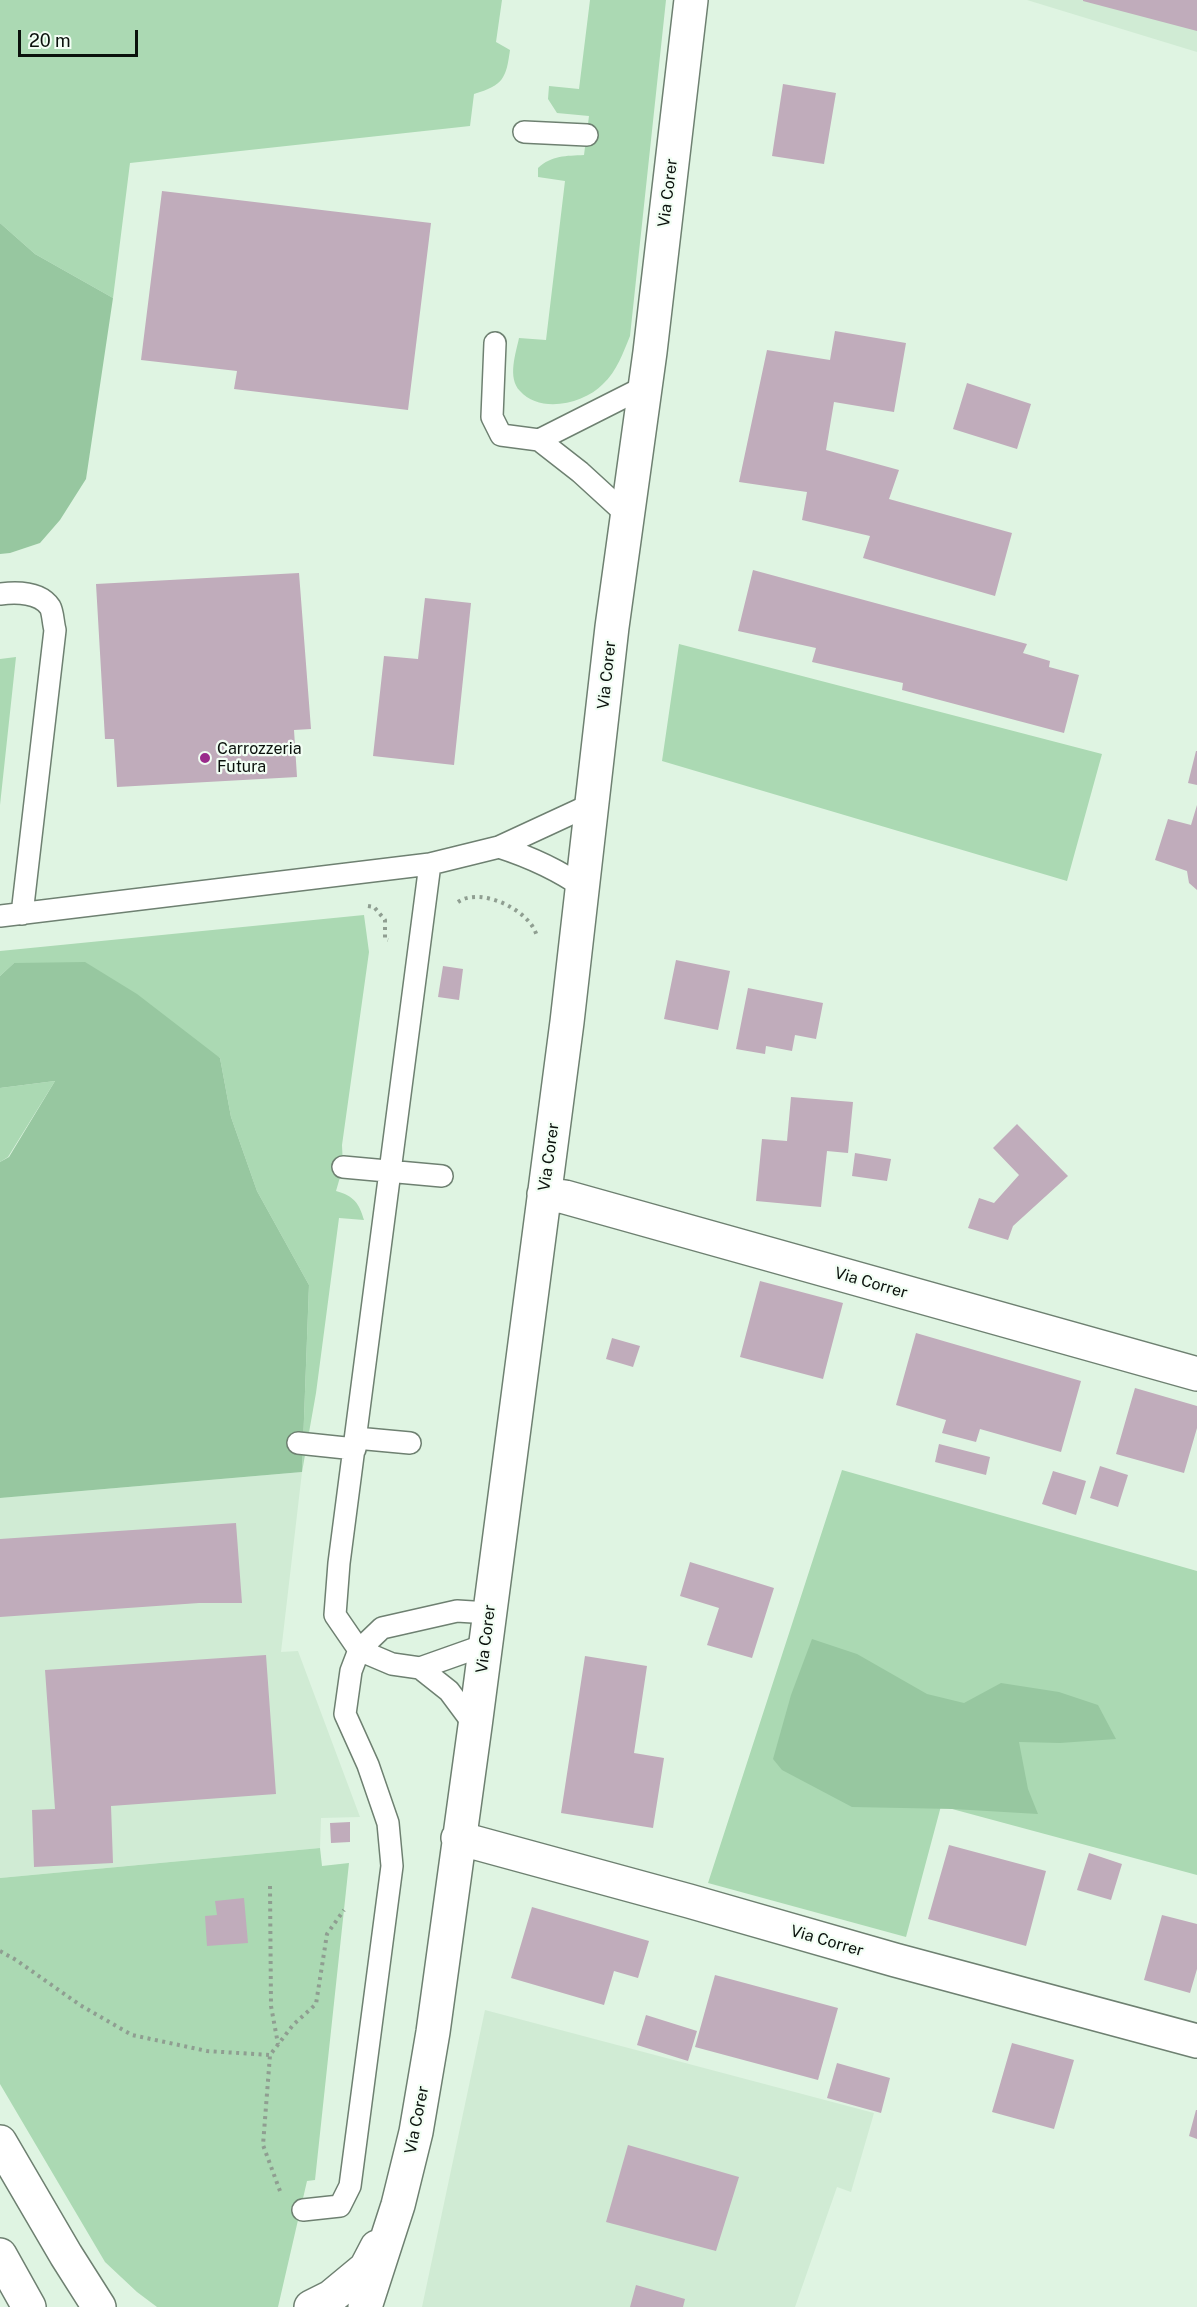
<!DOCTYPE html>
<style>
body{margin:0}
#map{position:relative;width:1197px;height:2307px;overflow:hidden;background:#dff4e2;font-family:"Public Sans",sans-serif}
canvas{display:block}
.scale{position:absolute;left:18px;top:30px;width:120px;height:27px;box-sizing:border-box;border:3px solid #0a110c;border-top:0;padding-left:8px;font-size:18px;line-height:21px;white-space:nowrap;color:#0a110c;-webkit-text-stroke:4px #f2fef4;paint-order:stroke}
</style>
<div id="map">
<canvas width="1197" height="2307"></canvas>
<div class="scale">20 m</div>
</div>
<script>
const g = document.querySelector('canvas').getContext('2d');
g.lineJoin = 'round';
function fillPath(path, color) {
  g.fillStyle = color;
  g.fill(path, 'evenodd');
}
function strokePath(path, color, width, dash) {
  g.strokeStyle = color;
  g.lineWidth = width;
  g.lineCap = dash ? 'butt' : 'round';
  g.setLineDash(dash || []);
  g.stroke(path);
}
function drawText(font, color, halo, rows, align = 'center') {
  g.font = font + ' "Public Sans",sans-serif';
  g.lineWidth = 4.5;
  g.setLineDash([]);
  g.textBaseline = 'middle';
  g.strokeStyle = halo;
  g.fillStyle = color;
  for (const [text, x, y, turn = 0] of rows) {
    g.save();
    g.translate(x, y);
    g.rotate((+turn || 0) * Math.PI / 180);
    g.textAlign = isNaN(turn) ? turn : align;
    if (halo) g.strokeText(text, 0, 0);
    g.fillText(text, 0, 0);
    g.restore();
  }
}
fillPath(new Path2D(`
 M 1027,0 L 1197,0 L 1197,52 Z
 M 302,1472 L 281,1652 L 298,1651 L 360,1817 L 321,1818 L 320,1848 L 0,1878 L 0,1498 Z
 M 485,2010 L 874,2113 L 851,2192 L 837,2187 L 795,2307 L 422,2307 Z`), '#d0ebd4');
fillPath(new Path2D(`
 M 0,0 L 502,0 L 496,42 L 510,50 C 506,78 504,85 474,94 L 470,126 L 130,163 L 113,298 L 35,254 L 0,223 Z
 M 590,0 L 666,0 L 630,336 C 623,353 617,371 603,384 C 584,404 540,414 520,391 C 507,378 516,353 519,338 L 546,340 L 565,181 L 538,177 L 538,168 C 552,155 566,156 584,155 L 589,116 L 557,113 L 548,99 L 549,86 L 579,89 Z
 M 679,644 L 1102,754 L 1067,881 L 662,761 Z
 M 16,657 L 0,805 L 0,659 Z
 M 364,915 L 369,952 L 342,1145 L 343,1167 L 336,1191 C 354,1196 359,1203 364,1220 L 339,1218 L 316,1393 L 302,1472 L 309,1285 L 257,1191 L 231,1117 L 220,1058 L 14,963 L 0,976 L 0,951 Z
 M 55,1081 L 8,1157 L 0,1162 L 0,1088 Z
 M 842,1470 L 1197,1571 L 1197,1875 L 941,1806 L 906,1937 L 708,1883 Z
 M 320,1848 L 322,1866 L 349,1863 L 315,2180 L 307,2181 L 278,2307 L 157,2307 L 137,2292 L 105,2262 L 0,2084 L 0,1878 Z`), '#abd9b3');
fillPath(new Path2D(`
 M 0,223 L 35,254 L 113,298 L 86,479 L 60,520 L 40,543 L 10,553 L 0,554 Z
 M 85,962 L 137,994 L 220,1058 L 231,1117 L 257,1191 L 309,1285 L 302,1472 L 0,1498 L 0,1162 L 9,1157 L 55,1081 L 0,1088 L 0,976 L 14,963 Z
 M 812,1639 L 857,1654 L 927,1694 L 964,1703 L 1001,1683 L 1059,1692 L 1098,1705 L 1116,1739 L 1060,1743 L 1019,1742 L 1028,1789 L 1038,1814 L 953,1809 L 852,1807 L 782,1770 L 773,1759 L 791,1695 Z`), '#97c7a0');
fillPath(new Path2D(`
 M 1197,0 L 1197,31 L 1083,1 L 1083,0 Z
 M 783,84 L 836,93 L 824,164 L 772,156 Z
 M 162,191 L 431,223 L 408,410 L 234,389 L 237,371 L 141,360 Z
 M 835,331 L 906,343 L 894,412 L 834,402 L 826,450 L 899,470 L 889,499 L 1012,533 L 995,596 L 863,558 L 870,536 L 802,520 L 807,492 L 739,482 L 767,350 L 830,360 Z
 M 967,383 L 1031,404 L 1017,449 L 953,429 Z
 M 753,570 L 1027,644 L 1023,653 L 1050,661 L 1049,667 L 1079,675 L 1064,733 L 902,690 L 903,683 L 812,662 L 816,648 L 738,631 Z
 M 299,573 L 311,729 L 294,730 L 297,777 L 117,787 L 114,739 L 105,739 L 96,584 Z
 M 425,598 L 471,603 L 454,765 L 373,756 L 384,656 L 418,659 Z
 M 1196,751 L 1197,751 L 1197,785 L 1188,783 Z
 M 1197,805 L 1197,890 L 1189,883 L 1187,871 L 1155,860 L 1168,819 L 1191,825 Z
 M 676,960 L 730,971 L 718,1030 L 664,1019 Z
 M 443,966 L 463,969 L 459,1000 L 438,997 Z
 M 748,988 L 823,1003 L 816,1039 L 795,1035 L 792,1051 L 766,1046 L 765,1054 L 736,1049 Z
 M 791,1097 L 853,1102 L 848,1153 L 827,1151 L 821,1207 L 756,1201 L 762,1139 L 787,1141 Z
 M 1017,1124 L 1068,1176 L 1013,1226 L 1008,1240 L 968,1228 L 979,1198 L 994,1203 L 1019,1175 L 993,1148 Z
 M 855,1153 L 891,1159 L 887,1181 L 852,1176 Z
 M 760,1281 L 843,1303 L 823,1379 L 740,1357 Z
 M 916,1333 L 1081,1381 L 1061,1452 L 980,1429 L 976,1442 L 942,1433 L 946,1420 L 896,1405 Z
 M 612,1338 L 640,1346 L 633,1367 L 606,1359 Z
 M 1135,1388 L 1197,1406 L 1197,1428 L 1184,1473 L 1116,1454 Z
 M 939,1444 L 990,1457 L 986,1475 L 935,1462 Z
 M 1100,1466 L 1128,1475 L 1118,1507 L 1090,1498 Z
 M 1053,1471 L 1086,1481 L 1076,1515 L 1042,1504 Z
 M 236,1523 L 242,1603 L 199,1603 L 0,1617 L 0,1539 Z
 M 690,1562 L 774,1588 L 752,1658 L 707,1645 L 719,1608 L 680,1596 Z
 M 266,1655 L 276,1794 L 111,1806 L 113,1863 L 34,1867 L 32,1810 L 55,1809 L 45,1670 Z
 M 585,1656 L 647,1666 L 634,1753 L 664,1758 L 653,1828 L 561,1813 Z
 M 350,1822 L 350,1842 L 331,1843 L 330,1823 Z
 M 949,1845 L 1046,1871 L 1026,1946 L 928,1919 Z
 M 1089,1853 L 1122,1864 L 1111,1900 L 1077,1890 Z
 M 244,1898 L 248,1943 L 207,1946 L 205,1916 L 217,1915 L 215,1901 Z
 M 532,1907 L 649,1941 L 638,1978 L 614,1971 L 604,2005 L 511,1978 Z
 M 1162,1915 L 1197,1924 L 1197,1969 L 1190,1993 L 1144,1980 Z
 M 715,1975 L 838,2008 L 818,2080 L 695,2047 Z
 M 646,2015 L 697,2031 L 688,2061 L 637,2045 Z
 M 1012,2043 L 1074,2060 L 1054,2129 L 992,2112 Z
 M 837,2063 L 890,2078 L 881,2113 L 827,2098 Z
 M 1196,2110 L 1197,2110 L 1197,2139 L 1189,2136 Z
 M 628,2145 L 739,2177 L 716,2251 L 606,2222 Z
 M 636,2285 L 685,2299 L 683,2307 L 630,2307 Z`), '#c0acbb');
const service = new Path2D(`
 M 524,132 L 587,135
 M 495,343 L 492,417 L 501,435 L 539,440 L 644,387
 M 539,440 L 580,472 L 627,515
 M 0,594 C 16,592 40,592 50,607 C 53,612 53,623 55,630 L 22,914
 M 499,847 C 530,857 557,869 584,888
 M 430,864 L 339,1563 L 335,1615 L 359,1650 L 392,1664 L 420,1668 L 485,1645
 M 0,916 L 430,864 L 499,847 L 592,804
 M 343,1167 L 442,1176
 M 356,1438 L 410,1443
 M 298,1443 L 355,1449
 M 420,1668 L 449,1691 L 475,1726
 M 303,2210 L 340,2206 L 350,2186 L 392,1866 L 388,1823 L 368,1765 L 345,1714 L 351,1671 L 359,1650 L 382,1628 L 457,1611 L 489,1613`);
const minor = new Path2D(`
 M 544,1194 L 565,1197 L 1197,1374
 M 458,1838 L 689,1901 L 895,1960 L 1197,2041
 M 0,2142 L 66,2255 L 99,2307
 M 0,2255 L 29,2307
 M 311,2307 L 331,2297 L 366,2268 L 377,2247
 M 365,2307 L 398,2205 L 416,2132 L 433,2032 L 475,1726 L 567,1022 L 612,627 L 650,352 L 691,0`);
strokePath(service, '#6e8071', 24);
strokePath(minor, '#6e8071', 36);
strokePath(new Path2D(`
 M 458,902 C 481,886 532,911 537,937
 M 368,906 L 374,907 L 385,920 L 385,939 L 388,940
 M 270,1886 L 271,2006 L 278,2044
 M 0,1951 L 16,1960 L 80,2005 L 132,2035 L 207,2051 L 269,2055
 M 280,2191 L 263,2145 L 270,2055 L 293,2025 L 316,2004 L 327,1934 L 344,1910`), '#8f9e91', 4, [3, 4.5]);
strokePath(service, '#fff', 21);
strokePath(minor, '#fff', 33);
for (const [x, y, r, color] of [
 [205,758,6,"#9a2b8b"]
]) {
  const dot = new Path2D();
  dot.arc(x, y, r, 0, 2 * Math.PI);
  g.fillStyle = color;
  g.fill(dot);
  strokePath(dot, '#f2fef4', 2);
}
drawText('16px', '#0a110c', '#f2fef4', [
 ["Via Corer",668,193,-83],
 ["Via Corer",607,675,-84],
 ["Via Corer",549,1157,-82],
 ["Via Correr",871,1283,16],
 ["Via Corer",486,1639,-83],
 ["Via Correr",827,1941,16],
 ["Via Corer",417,2120,-79]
]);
drawText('16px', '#0a110c', '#f2fef4', [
 ["Carrozzeria",217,749],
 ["Futura",217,767]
], 'left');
</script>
